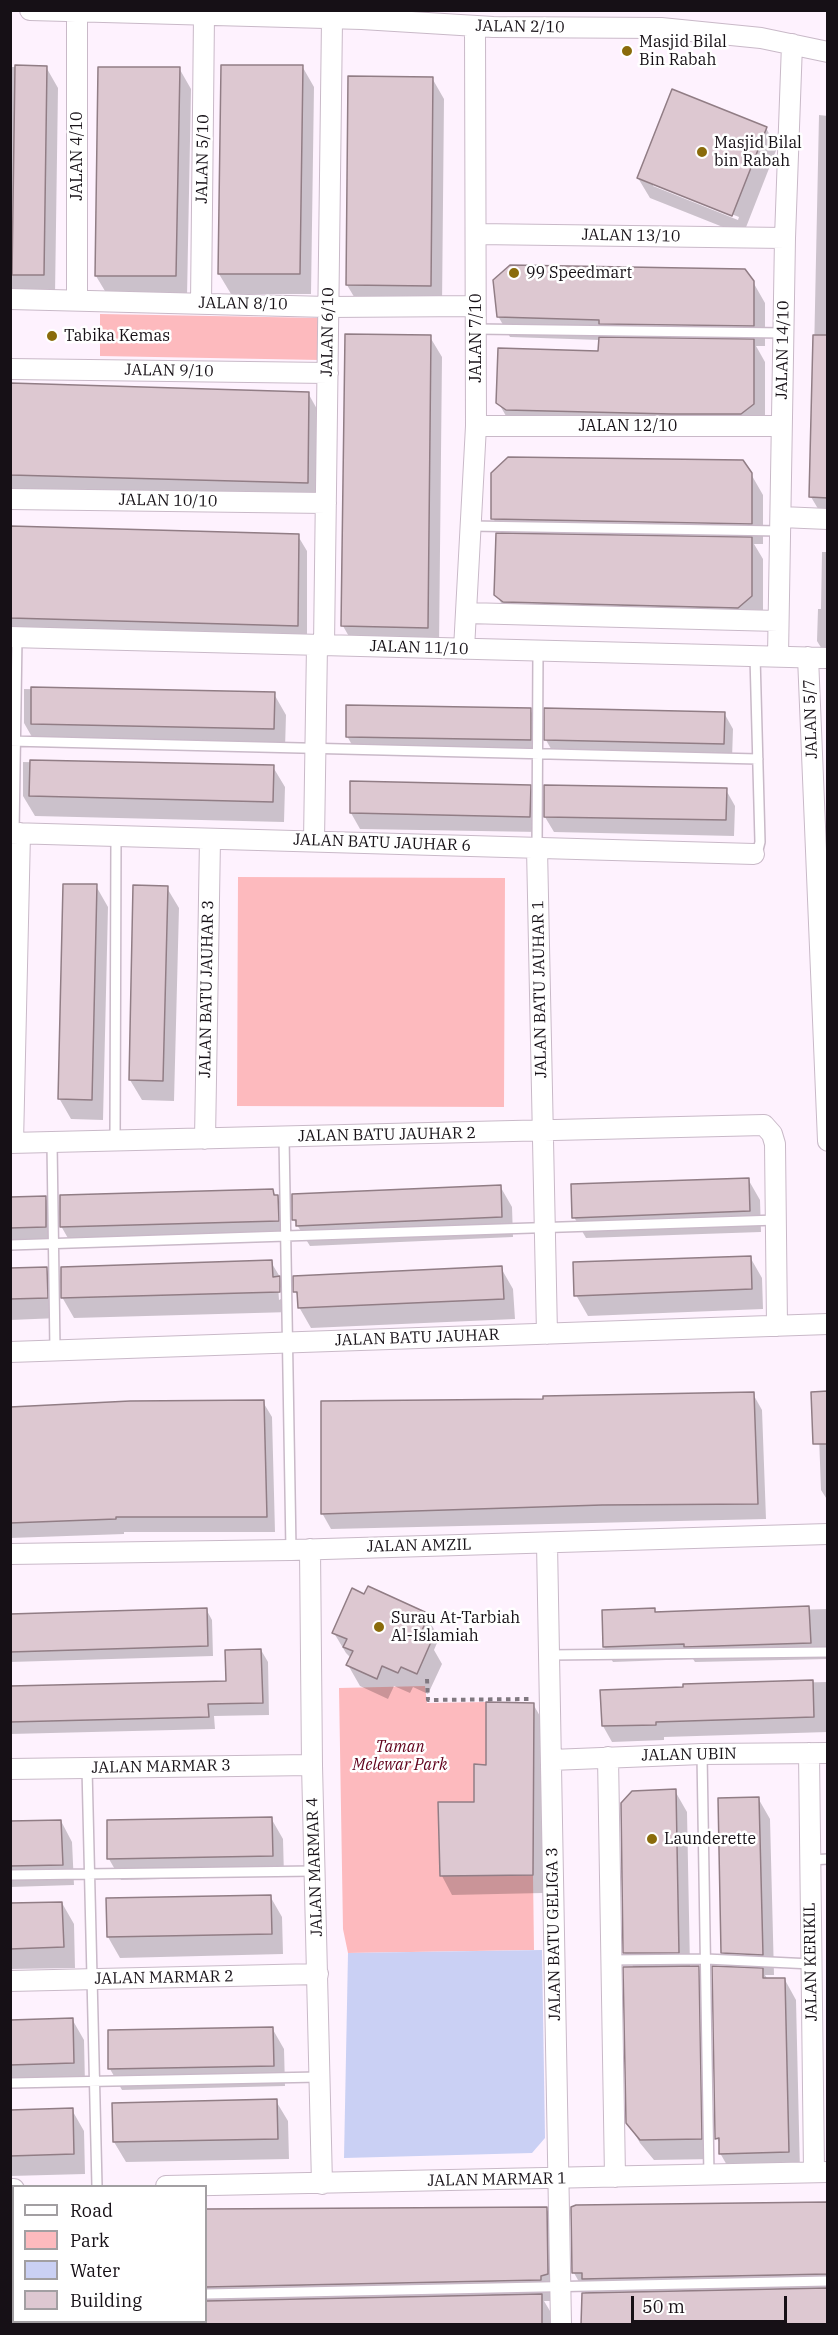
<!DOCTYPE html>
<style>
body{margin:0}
#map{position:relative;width:838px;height:2335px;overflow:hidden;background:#fef2fe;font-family:"IBM Plex Serif",serif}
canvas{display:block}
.frame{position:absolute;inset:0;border:12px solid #161016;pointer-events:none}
.legend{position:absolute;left:12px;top:2185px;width:195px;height:138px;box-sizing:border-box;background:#fff;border:2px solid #a29fa2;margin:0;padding:8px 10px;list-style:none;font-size:18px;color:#161016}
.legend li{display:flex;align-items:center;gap:12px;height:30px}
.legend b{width:30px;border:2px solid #a29fa2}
.scale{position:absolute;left:631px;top:2296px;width:156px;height:27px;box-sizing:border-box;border:3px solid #161016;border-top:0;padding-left:8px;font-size:18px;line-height:21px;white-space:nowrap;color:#161016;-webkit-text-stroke:4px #fff;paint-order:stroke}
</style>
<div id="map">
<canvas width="838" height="2335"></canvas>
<div class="frame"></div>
<ul class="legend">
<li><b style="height:8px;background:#fff"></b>Road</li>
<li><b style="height:16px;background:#fdbabe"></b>Park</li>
<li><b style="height:16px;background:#cad0f4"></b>Water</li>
<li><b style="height:16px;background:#ddc8d1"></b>Building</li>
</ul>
<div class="scale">50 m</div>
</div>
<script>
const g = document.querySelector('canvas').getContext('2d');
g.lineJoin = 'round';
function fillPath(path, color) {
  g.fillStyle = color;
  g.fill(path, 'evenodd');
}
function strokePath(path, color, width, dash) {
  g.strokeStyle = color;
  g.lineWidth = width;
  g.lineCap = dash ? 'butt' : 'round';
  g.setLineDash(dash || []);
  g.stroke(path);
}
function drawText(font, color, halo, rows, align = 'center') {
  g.font = font + ' "IBM Plex Serif",serif';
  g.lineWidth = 5;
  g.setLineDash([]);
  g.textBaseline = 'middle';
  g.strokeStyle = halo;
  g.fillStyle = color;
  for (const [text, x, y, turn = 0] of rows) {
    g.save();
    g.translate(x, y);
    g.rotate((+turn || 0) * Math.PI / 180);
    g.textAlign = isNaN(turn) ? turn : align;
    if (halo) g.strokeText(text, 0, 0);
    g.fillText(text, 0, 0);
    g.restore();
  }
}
fillPath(new Path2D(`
 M 100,314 L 321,318 L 320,360 L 100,356 Z
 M 238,877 L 505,878 L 504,1107 L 237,1106 Z
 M 425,1686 L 427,1703 L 486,1702 L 486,1765 L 474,1765 L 474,1802 L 438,1802 L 440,1876 L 533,1875 L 534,1950 L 348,1953 L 343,1929 L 339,1688 Z`), '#fdbabe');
fillPath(new Path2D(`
 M 542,1950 L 545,2138 L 532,2153 L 344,2158 L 348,1953 Z`), '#cad0f4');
fillPath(new Path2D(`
 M 302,66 L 314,87 L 311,294 L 231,294 L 219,274 Z
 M 10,67 L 46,67 L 58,88 L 55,295 L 10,295 Z
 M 179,68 L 191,89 L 187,297 L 108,296 L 96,276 Z
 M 432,78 L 444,99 L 442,306 L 359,305 L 347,285 Z
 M 819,115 L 828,116 L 828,518 L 823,517 L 811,497 Z
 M 766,128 L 777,148 L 743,235 L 650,198 L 638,178 ZM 653,183 L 739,217 L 738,220 L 653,186 Z
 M 753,282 L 765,303 L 765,346 L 756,346 L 765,362 L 765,425 L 510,423 L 498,402 L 600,352 L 600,340 L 510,337 L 498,316 Z
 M 346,335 L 430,337 L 442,357 L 439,648 L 355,647 L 343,626 Z
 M 10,384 L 308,393 L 317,409 L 316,498 L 10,489 Z
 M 751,474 L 763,495 L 763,544 L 754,544 L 763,559 L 763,617 L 508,615 L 496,594 L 502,535 L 493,518 Z
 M 10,527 L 298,536 L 307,551 L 307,641 L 10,633 Z
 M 822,552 L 828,552 L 828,659 L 817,641 L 818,609 L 821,609 Z
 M 24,689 L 274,694 L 286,715 L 285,749 L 36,744 L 24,723 Z
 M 10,692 L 21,709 L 20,744 L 10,743 Z
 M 530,710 L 539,725 L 539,755 L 356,752 L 347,736 Z
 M 724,713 L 733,729 L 732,759 L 555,756 L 546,740 Z
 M 23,762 L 273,767 L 285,787 L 284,822 L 35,816 L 23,796 Z
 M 530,786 L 539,802 L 539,832 L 360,829 L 351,813 Z
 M 726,790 L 735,806 L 734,836 L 554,832 L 545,817 Z
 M 96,886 L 108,907 L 103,1120 L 71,1119 L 59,1098 Z
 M 167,888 L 179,908 L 174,1101 L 142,1100 L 130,1080 Z
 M 748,1179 L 760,1200 L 761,1232 L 586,1238 L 574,1217 Z
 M 500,1186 L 512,1207 L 513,1237 L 310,1246 L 294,1220 Z
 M 273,1191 L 289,1217 L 290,1241 L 73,1247 L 61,1226 Z
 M 45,1197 L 57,1218 L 58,1247 L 10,1249 L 10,1198 Z
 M 750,1257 L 762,1278 L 763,1309 L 588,1316 L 576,1295 Z
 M 271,1262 L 283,1282 L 291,1312 L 74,1318 L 62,1297 ZM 278,1285 L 281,1288 L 281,1299 L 279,1300 Z
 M 46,1268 L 58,1289 L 59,1318 L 10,1320 L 10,1269 Z
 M 501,1268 L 513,1289 L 515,1319 L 311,1328 L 299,1307 L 299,1298 L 295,1291 Z
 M 828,1393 L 828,1501 L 821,1490 L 819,1436 Z
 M 753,1394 L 762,1410 L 766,1519 L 331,1529 L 322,1513 L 544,1401 Z
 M 263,1402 L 272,1417 L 275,1532 L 124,1532 L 124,1534 L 10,1538 L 10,1409 Z
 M 206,1609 L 212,1620 L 213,1656 L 10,1662 L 10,1615 Z
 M 828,1609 L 828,1659 L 695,1662 L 693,1659 L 613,1662 L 604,1647 L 654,1610 L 657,1614 Z
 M 424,1613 L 437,1634 L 437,1643 L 434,1650 L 442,1664 L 428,1694 L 413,1687 L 410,1693 L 394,1686 L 388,1699 L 360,1686 L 348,1665 L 351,1658 L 346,1653 L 334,1633 Z
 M 261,1650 L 268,1662 L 269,1715 L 214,1716 L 215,1729 L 10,1734 L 10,1687 L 227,1682 Z
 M 828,1682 L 828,1732 L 664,1737 L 664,1740 L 612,1742 L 603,1726 L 602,1691 L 737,1684 Z
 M 533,1704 L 544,1723 L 543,1893 L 452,1895 L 442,1876 L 439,1803 L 475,1804 L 488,1766 Z
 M 675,1791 L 687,1812 L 690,1967 L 698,1967 L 710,1988 L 713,2159 L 654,2160 L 640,2143 L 628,2122 L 634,1968 L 625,1953 Z
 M 758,1798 L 770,1819 L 774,1975 L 765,1975 L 768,1980 L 785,1980 L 796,2000 L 800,2172 L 732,2174 L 720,2153 L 720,2144 L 717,2138 L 732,1968 L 723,1953 Z
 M 271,1818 L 283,1839 L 284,1876 L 121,1880 L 109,1859 Z
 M 61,1821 L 72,1842 L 74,1885 L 10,1887 L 10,1822 Z
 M 270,1896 L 282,1917 L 283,1954 L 120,1958 L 108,1937 L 107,1899 Z
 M 62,1903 L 74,1924 L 75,1968 L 10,1969 L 10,1905 Z
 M 72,2019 L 84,2040 L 85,2084 L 10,2086 L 10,2021 Z
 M 272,2028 L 284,2049 L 285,2086 L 122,2090 L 110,2069 Z
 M 276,2101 L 288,2121 L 289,2159 L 126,2162 L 114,2142 Z
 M 72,2110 L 84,2131 L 85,2174 L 10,2176 L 10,2112 Z
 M 828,2203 L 828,2324 L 586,2294 L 574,2273 Z
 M 546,2208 L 558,2229 L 552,2301 L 544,2301 L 553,2316 L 553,2324 L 10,2324 L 10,2213 L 14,2213 L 14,2322 L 206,2322 L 206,2212 Z`), '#0003');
const building = new Path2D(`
 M 15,65 L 47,66 L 44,275 L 12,275 Z
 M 221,65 L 303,65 L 300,274 L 218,274 Z
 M 98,67 L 180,67 L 176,276 L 95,276 Z
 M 348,76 L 433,77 L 431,286 L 346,285 Z
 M 672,89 L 767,127 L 732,216 L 637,178 Z
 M 510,265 L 745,269 L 754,281 L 754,326 L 599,324 L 599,320 L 497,317 L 493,280 Z
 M 345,334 L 431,335 L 428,628 L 341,626 Z
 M 813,335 L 828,335 L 828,498 L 809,497 Z
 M 599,337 L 754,339 L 754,404 L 741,414 L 671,414 L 506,410 L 496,403 L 498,348 L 598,351 Z
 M 10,383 L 309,392 L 308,483 L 10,475 Z
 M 508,457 L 743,460 L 752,473 L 752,524 L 491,519 L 491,473 Z
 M 10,526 L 299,534 L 298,626 L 10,618 Z
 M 496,533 L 752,537 L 752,596 L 738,608 L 503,602 L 494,595 Z
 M 31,687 L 275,692 L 274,729 L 31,724 Z
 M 346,705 L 531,708 L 531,740 L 346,737 Z
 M 544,708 L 725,712 L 724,744 L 544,740 Z
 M 30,760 L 274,765 L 273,802 L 29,796 Z
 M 350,781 L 531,785 L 530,817 L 350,813 Z
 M 544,785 L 727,788 L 726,820 L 544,817 Z
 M 63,884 L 97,884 L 92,1100 L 58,1099 Z
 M 133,885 L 168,886 L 163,1081 L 129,1080 Z
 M 749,1178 L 750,1211 L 572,1218 L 571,1184 Z
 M 501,1185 L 502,1217 L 296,1226 L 296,1220 L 292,1220 L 292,1194 Z
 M 273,1189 L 274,1195 L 278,1195 L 279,1221 L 60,1227 L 60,1195 L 62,1195 Z
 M 46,1196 L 46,1227 L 10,1228 L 10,1197 Z
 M 751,1256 L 752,1289 L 574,1296 L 573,1262 Z
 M 272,1260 L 273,1277 L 280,1276 L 280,1292 L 61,1298 L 61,1267 Z
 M 502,1266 L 504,1299 L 298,1308 L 297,1292 L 293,1292 L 293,1276 Z
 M 47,1267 L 48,1298 L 10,1299 L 10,1268 Z
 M 828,1391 L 828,1444 L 813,1444 L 811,1392 Z
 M 754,1392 L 758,1504 L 602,1505 L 321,1514 L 321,1401 L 543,1399 L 543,1396 Z
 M 264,1400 L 267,1517 L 116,1517 L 116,1519 L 10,1523 L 10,1407 L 130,1401 Z
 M 368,1586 L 425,1612 L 426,1622 L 419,1636 L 431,1642 L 417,1674 L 401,1667 L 398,1673 L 382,1666 L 377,1679 L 346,1665 L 353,1651 L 343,1647 L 347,1639 L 332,1633 L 352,1588 L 364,1594 Z
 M 809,1606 L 811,1643 L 684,1647 L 684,1644 L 603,1647 L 602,1610 L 655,1608 L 655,1612 Z
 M 207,1608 L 208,1646 L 10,1652 L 10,1614 Z
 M 261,1649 L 263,1703 L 208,1704 L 209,1717 L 10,1722 L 10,1686 L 226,1681 L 225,1650 Z
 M 813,1680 L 814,1717 L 656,1722 L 656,1725 L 602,1726 L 600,1690 L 683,1687 L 683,1684 Z
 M 486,1702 L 534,1703 L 533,1875 L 440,1876 L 438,1802 L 474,1802 L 474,1764 L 486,1765 Z
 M 676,1789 L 679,1953 L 623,1953 L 621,1803 L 632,1791 Z
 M 759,1797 L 763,1955 L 721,1953 L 718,1798 Z
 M 272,1817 L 273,1856 L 107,1859 L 107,1820 Z
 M 61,1820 L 63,1865 L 10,1866 L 10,1821 Z
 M 271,1895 L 272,1934 L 107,1937 L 106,1898 Z
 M 62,1902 L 64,1947 L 10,1949 L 10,1903 Z
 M 699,1966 L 702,2139 L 640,2140 L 626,2123 L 623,1967 Z
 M 712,1966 L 763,1968 L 763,1978 L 785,1978 L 789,2152 L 719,2154 L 719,2138 L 715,2139 Z
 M 73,2018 L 74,2063 L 10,2065 L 10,2020 Z
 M 273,2027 L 274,2066 L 108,2069 L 108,2030 Z
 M 277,2099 L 278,2139 L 113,2142 L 112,2103 Z
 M 73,2108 L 74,2154 L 10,2156 L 10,2110 Z
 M 828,2202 L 828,2274 L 582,2279 L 582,2273 L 572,2273 L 571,2207 L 576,2205 Z
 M 547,2207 L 548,2274 L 541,2276 L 541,2280 L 206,2287 L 206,2209 Z
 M 828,2288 L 828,2325 L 581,2325 L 582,2293 Z
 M 542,2294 L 542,2325 L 206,2325 L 206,2301 Z`);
fillPath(building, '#ddc8d1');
strokePath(building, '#917d85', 1.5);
const lane = new Path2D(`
 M 476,329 L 784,333
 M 471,526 L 780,531
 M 10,741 L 758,759
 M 14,833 L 17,637
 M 537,848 L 538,650
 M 754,854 L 758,850 L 760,842 L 755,656
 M 284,1137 L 291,1550
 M 115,1141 L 116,836
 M 52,1143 L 55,1350
 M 10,1245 L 777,1220
 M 549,1655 L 828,1652
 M 702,1754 L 709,2176
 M 87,1768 L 97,2186
 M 810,1860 L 828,1859
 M 10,1875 L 314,1871
 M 610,1960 L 706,1959 L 812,1964
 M 10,2083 L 319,2077
 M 206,2294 L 828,2281
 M 10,2297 L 14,2297
 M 101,2322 L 101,2324`);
const street = new Path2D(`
 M 30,10 L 362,19 L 493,27 L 661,28 L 761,38 L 828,52
 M 477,234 L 785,238
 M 10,299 L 328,307 L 475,306
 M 77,300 L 77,12
 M 201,303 L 204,15
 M 10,369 L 328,373
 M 476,426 L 781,426
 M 10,499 L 326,503
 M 781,517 L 828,519
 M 466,613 L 778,621
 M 10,637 L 828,658
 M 324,645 L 332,20
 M 464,649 L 476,426 L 475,26
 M 778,656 L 785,238 L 792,44
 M 808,657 L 828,1141
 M 10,833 L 754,854
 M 314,841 L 317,645
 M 537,848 L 547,1334
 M 205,1139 L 210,839
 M 10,1143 L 764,1125 L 772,1134 L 775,1144 L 777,1326
 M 13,1143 L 20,833
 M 10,1352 L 828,1324
 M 547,1543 L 561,2324
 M 310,1549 L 312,1765 L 322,2184
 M 10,1554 L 291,1550 L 828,1534
 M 809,1753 L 814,2172
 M 608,1757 L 615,2177
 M 551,1760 L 702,1754 L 828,1753
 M 10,1769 L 312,1765
 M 10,1981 L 318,1974
 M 166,2186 L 828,2172
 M 10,2189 L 14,2189`);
strokePath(lane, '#c9b9c8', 12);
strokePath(street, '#c9b9c8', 22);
strokePath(new Path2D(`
 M 427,1679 L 428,1700 L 531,1699`), '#807880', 4, [4.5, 4.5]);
strokePath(lane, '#fff', 9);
strokePath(street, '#fff', 20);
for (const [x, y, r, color] of [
 [627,51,6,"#8a6b0b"],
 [702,152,6,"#8a6b0b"],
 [514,273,6,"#8a6b0b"],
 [52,336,6,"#8a6b0b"],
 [379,1627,6,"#8a6b0b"],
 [652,1839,6,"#8a6b0b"]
]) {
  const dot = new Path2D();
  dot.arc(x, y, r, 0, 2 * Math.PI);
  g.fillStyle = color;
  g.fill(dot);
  strokePath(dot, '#fff', 2);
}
drawText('16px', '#161016', '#fff', [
 ["JALAN 2/10",520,27,1],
 ["JALAN 4/10",77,156,-90],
 ["JALAN 5/10",203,159,-89],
 ["JALAN 13/10",631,236,1],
 ["JALAN 8/10",243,304,1],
 ["JALAN 6/10",328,332,-89],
 ["JALAN 7/10",476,338,-90],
 ["JALAN 14/10",783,350,-89],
 ["JALAN 9/10",169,371,1],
 ["JALAN 12/10",628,426],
 ["JALAN 10/10",168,501,1],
 ["JALAN 11/10",419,648,2],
 ["JALAN 5/7",811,719,-92],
 ["JALAN BATU JAUHAR 6",382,843,2],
 ["JALAN BATU JAUHAR 3",207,989,-89],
 ["JALAN BATU JAUHAR 1",540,989,-91],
 ["JALAN BATU JAUHAR 2",387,1135,-1],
 ["JALAN BATU JAUHAR",417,1338,-2],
 ["JALAN AMZIL",419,1546,-1],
 ["JALAN UBIN",689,1755,-1],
 ["JALAN MARMAR 3",161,1767,-1],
 ["JALAN MARMAR 4",315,1867,-92],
 ["JALAN BATU GELIGA 3",554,1934,-91],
 ["JALAN KERIKIL",811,1962,-91],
 ["JALAN MARMAR 2",164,1978,-1],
 ["JALAN MARMAR 1",497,2180,-1]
]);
drawText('16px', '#161016', '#fff', [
 ["Masjid Bilal",639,42],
 ["Bin Rabah",639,60],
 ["Masjid Bilal",714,143],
 ["bin Rabah",714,161],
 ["99 Speedmart",526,273],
 ["Tabika Kemas",64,336],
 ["Surau At-Tarbiah",391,1618],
 ["Al-Islamiah",391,1636],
 ["Launderette",664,1839]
], 'left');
drawText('italic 16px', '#60001b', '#fff', [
 ["Taman",400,1747],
 ["Melewar Park",400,1765]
]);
</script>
